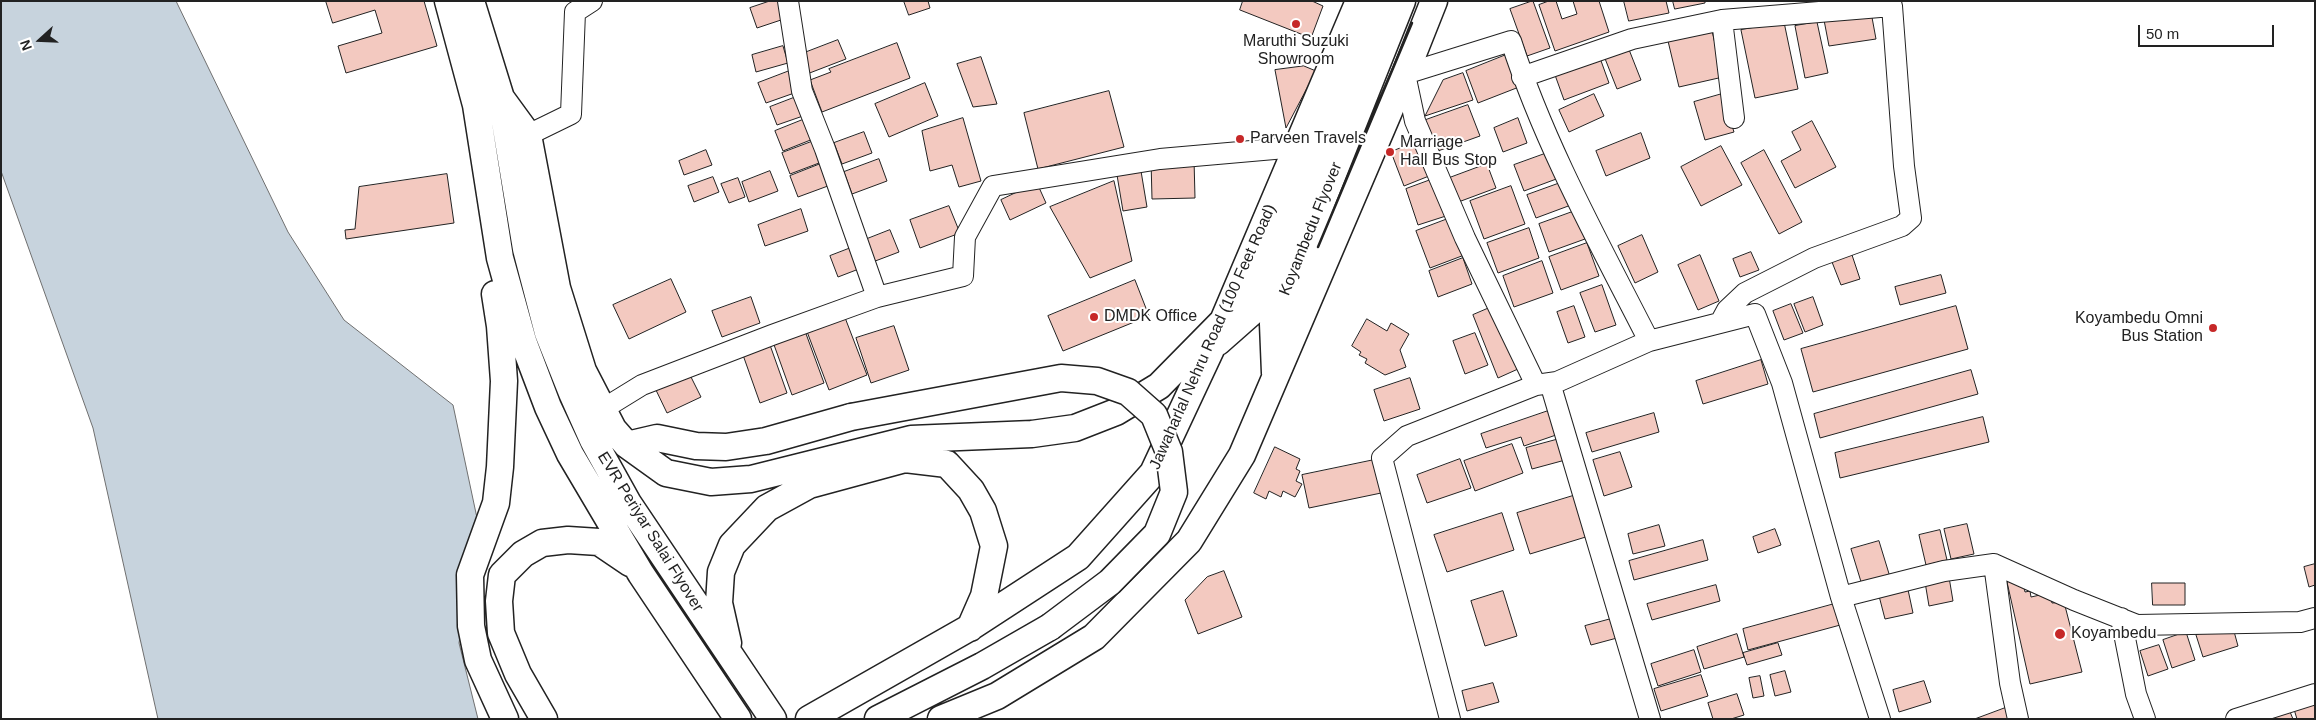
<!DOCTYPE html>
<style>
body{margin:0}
#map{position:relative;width:2316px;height:720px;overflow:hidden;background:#fff;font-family:Arial,sans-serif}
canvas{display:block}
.frame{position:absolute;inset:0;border:2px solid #222;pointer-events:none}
.north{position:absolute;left:15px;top:15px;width:50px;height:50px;-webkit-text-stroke:4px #fff;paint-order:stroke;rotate:250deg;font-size:14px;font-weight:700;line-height:20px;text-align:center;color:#222}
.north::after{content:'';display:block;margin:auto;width:18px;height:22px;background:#222;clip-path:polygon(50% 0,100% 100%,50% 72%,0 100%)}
.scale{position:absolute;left:2138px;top:25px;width:136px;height:22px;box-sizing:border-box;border:2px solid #222;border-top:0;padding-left:6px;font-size:15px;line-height:18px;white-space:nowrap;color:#222;-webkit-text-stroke:4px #fff;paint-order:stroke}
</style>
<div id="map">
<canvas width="2316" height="720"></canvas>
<div class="frame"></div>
<div class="north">N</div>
<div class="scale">50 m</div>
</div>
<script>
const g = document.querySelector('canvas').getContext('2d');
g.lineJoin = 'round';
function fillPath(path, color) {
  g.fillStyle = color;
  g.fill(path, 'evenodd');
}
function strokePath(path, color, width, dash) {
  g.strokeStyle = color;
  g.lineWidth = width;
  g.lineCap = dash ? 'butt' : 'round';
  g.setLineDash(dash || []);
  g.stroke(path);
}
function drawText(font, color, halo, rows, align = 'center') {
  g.font = font + ' Arial,sans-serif';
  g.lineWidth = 4;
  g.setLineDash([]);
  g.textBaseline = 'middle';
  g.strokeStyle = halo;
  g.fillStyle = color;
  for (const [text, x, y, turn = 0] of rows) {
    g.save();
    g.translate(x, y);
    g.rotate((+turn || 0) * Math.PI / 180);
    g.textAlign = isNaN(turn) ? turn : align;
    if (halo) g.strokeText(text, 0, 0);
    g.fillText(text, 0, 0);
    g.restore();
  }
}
const water = new Path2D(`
 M 1,1 L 176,1 L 288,232 L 344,320 L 453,405 L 477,518 L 459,643 L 478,719 L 158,719 L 93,428 L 1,171 Z`);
fillPath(water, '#c7d3dd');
strokePath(water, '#6f6f6f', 1);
const building = new Path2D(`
 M 326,1 L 424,1 L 437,46 L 346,73 L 338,46 L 382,33 L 375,10 L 333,23 Z
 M 770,1 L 778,1 L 784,19 L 757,28 L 750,8 Z
 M 904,1 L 928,1 L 930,8 L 909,15 Z
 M 1243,1 L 1312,1 L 1323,6 L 1311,38 L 1240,10 Z
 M 1533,1 L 1550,48 L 1527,56 L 1510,9 Z
 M 1549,1 L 1556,1 L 1562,19 L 1577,14 L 1573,1 L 1599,1 L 1609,32 L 1555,51 L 1539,5 Z
 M 1624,1 L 1666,1 L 1669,13 L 1629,21 Z
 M 1673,1 L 1705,1 L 1705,3 L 1675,9 Z
 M 1871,12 L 1876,39 L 1829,46 L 1824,20 Z
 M 1784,22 L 1798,89 L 1755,98 L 1741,30 Z
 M 1817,22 L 1828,73 L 1805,78 L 1795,26 Z
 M 1712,31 L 1723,77 L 1679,87 L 1668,41 Z
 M 838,40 L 846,59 L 807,74 L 799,55 Z
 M 897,43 L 910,78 L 822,112 L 810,80 L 831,72 L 829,69 Z
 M 783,46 L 788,63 L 756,72 L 752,55 Z
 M 1628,47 L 1641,80 L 1617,89 L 1604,56 Z
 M 1506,55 L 1519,87 L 1478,103 L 1466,71 Z
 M 981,57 L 997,104 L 973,107 L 957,64 Z
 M 1600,58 L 1609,83 L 1564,100 L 1555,75 Z
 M 1304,66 L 1316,71 L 1286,128 L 1275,70 Z
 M 792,70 L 800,91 L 766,103 L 758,83 Z
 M 1463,73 L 1473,100 L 1425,116 L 1443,80 Z
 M 925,83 L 938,116 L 889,137 L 875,104 Z
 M 1109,91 L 1124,147 L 1038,169 L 1024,113 Z
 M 1594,94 L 1604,116 L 1569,132 L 1559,110 Z
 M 1722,94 L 1734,132 L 1705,140 L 1694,102 Z
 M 796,97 L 803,116 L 777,125 L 770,107 Z
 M 1468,105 L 1480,136 L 1435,152 L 1423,121 Z
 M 810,117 L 818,137 L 783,151 L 775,131 Z
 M 963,118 L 981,181 L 959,187 L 952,165 L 930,171 L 922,131 Z
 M 1518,118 L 1527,143 L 1503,152 L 1494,128 Z
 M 1812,121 L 1836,167 L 1795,188 L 1781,161 L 1801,150 L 1792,132 Z
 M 864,132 L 872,153 L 842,164 L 834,143 Z
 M 1641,133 L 1650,158 L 1606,176 L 1596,151 Z
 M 819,139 L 827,160 L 790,174 L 782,153 Z
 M 1421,140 L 1434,174 L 1404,186 L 1391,152 Z
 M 1721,146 L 1742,185 L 1701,206 L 1681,167 Z
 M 706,150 L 712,165 L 684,175 L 679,161 Z
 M 1764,150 L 1802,222 L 1779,234 L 1741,163 Z
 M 1550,152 L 1559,178 L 1524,191 L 1514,165 Z
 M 879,159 L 887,181 L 852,194 L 844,172 Z
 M 1194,159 L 1195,198 L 1152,199 L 1151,160 Z
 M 828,161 L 836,183 L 798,197 L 790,176 Z
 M 1487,164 L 1496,188 L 1453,204 L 1444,180 Z
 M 1140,165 L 1147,207 L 1123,211 L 1116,169 Z
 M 770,171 L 778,191 L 749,202 L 742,182 Z
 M 447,174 L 454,223 L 346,239 L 345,230 L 355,229 L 359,187 Z
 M 713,177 L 719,192 L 694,202 L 688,186 Z
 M 738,178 L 745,197 L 729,203 L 721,184 Z
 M 1436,178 L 1449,215 L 1418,225 L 1406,189 Z
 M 1114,181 L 1132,261 L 1090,278 L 1050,207 Z
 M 1563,182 L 1571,205 L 1536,218 L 1527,195 Z
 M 1037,183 L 1046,203 L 1010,220 L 1001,200 Z
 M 1511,186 L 1525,224 L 1484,239 L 1470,201 Z
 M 949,206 L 960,233 L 920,248 L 910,220 Z
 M 801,209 L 808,231 L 765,246 L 758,225 Z
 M 1575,211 L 1585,239 L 1549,252 L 1539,224 Z
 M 1453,217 L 1467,254 L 1430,268 L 1416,231 Z
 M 1529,228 L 1539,258 L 1498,273 L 1487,243 Z
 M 890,230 L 899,252 L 870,263 L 862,241 Z
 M 1642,235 L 1658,272 L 1635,283 L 1618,246 Z
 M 1587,243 L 1599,276 L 1561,290 L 1549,257 Z
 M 856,246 L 864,267 L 838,277 L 830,256 Z
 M 1751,252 L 1759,270 L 1740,277 L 1733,259 Z
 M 1700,255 L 1719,301 L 1698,310 L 1678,265 Z
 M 1852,255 L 1860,279 L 1841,285 L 1832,262 Z
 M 1463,258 L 1472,284 L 1438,297 L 1429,271 Z
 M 1542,261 L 1553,293 L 1514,307 L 1503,276 Z
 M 1941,275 L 1946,293 L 1900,305 L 1895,287 Z
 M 671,279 L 686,312 L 629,339 L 613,305 Z
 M 1135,280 L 1149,316 L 1063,351 L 1048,316 Z
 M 1602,285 L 1616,325 L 1595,332 L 1580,293 Z
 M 751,297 L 760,323 L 722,337 L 712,311 Z
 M 1813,297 L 1823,325 L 1805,332 L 1794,304 Z
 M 1791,304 L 1803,333 L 1784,340 L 1773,311 Z
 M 1494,306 L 1518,369 L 1498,378 L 1473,315 Z
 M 1574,306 L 1585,337 L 1568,343 L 1557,312 Z
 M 1956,306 L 1968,349 L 1813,392 L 1801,349 Z
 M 844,315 L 867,375 L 829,390 L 806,329 Z
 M 1367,319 L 1387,331 L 1391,323 L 1409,334 L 1400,350 L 1406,367 L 1385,375 L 1365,363 L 1367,359 L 1359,355 L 1361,352 L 1352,346 Z
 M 894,326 L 909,370 L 871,383 L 856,338 Z
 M 805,331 L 824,383 L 792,395 L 773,342 Z
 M 1475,333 L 1488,365 L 1465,374 L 1453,341 Z
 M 770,345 L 787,393 L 760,403 L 743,355 Z
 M 1761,360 L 1768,384 L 1703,404 L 1696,381 Z
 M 1971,370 L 1978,394 L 1820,438 L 1814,414 Z
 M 689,373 L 701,397 L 667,413 L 655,388 Z
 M 1410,378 L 1420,409 L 1384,421 L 1374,390 Z
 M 1551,410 L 1559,434 L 1524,446 L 1521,437 L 1486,448 L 1481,434 Z
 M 1654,413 L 1659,432 L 1592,452 L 1586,433 Z
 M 1983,417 L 1989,442 L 1840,478 L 1835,453 Z
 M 1563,438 L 1569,459 L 1532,469 L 1526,448 Z
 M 1512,444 L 1523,473 L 1475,491 L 1464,461 Z
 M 1275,447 L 1300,459 L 1296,469 L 1300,471 L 1296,481 L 1302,484 L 1295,497 L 1283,491 L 1281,497 L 1269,491 L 1266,499 L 1254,493 Z
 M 1620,452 L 1632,487 L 1604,496 L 1593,460 Z
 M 1379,459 L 1386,492 L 1309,508 L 1302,475 Z
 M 1460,459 L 1471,488 L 1427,503 L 1417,475 Z
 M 1576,495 L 1589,536 L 1530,554 L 1517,513 Z
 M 1502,513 L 1514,550 L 1447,572 L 1434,535 Z
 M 1967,524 L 1974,554 L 1951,559 L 1944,529 Z
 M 1659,525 L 1665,546 L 1633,554 L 1628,534 Z
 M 1775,529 L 1781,545 L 1758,553 L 1753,537 Z
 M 1940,530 L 1947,560 L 1926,565 L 1919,535 Z
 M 1703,540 L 1708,560 L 1634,580 L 1629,561 Z
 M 1879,541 L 1890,577 L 1862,585 L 1851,549 Z
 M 2315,564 L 2315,585 L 2309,587 L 2304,567 Z
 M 1224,571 L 1242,617 L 1198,634 L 1185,600 L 1207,577 Z
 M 1949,577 L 1953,601 L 1929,606 L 1925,582 Z
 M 2022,579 L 2025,592 L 2030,591 L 2031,597 L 2049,593 L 2052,603 L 2064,602 L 2082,672 L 2030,684 L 2007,582 Z
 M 2152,583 L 2185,583 L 2185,605 L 2153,605 Z
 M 1716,585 L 1720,601 L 1652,620 L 1647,604 Z
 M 1907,585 L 1913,613 L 1885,619 L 1878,592 Z
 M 1503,591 L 1517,636 L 1485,646 L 1471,601 Z
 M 1838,603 L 1844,624 L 1748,650 L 1743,629 Z
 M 1611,619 L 1617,638 L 1591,645 L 1585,626 Z
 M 2232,624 L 2238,646 L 2203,657 L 2196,635 Z
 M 2186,632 L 2195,660 L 2172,668 L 2163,640 Z
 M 1737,634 L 1744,657 L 1704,669 L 1697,647 Z
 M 1778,643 L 1782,655 L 1747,665 L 1743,653 Z
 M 2159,645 L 2168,669 L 2148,676 L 2140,651 Z
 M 1694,650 L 1701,672 L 1658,686 L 1651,664 Z
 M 1785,671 L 1791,692 L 1775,696 L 1770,675 Z
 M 1701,675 L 1708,696 L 1661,711 L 1654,689 Z
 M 1760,676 L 1764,696 L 1753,698 L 1749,678 Z
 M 1924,681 L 1931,702 L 1899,712 L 1893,690 Z
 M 1493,683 L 1499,702 L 1467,711 L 1462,691 Z
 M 1737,694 L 1744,715 L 1731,719 L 1713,719 L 1708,703 Z
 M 2315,698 L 2315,719 L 2297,719 L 2293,706 Z
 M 2008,707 L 2012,719 L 1975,719 Z
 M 2288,707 L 2293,719 L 2258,719 Z`);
fillPath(building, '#f3c9c0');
strokePath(building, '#222', 1);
const minor = new Path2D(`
 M 788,1 L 802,91 L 825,149 L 877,297
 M 1722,20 L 1734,118
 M 1522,77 L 1632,39 L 1722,20 L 1892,6 L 1904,166 L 1911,218 L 1902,226 L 1814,258 L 1745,293 L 1727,310 L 1720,323
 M 528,135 L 571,114 L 575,12 L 592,1
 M 1550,383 L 1650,719
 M 1536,385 L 1465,238 L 1415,121 L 1405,74 L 1511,41 C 1545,146 1599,243 1649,341
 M 603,409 L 642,385 L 772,335 L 877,297 L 963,276 L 965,237 L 993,186 L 1160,159 L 1297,147
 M 1994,564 L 2010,683 L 2018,719
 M 2121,618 L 2136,694 L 2145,719
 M 1450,719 L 1382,458 L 1407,436 L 1536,385 L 1557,382 L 1649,341 L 1755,314 L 1782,383 L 1841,597
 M 1880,719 L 1841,597 L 1944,571 L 1994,564 L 2074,600 L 2137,625 L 2300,622 L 2315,618
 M 2236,719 L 2315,694`);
const major = new Path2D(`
 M 448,1 L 476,105 L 500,258 L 523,341 L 548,407 L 570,454 L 641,574 L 738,719
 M 471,1 L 501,98 L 526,249 L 548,333 L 572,393 L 593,440 L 628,503 L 773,719
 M 501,98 L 528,135 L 557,288 L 583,371 L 613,429 L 627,445 L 666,473 L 711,482 L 751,479 L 911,439 L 1032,434 L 1075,428 L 1116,412 L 1159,386 L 1223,321
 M 495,294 L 500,326 L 504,381 L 500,467 L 496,503 L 470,575 L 471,626 L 478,660 L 505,719
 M 1218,342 L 1252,312 L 1382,1
 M 1275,373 L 1273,324 L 1402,1
 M 627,445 L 657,438 L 696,446 L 726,447 L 766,441 L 851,417
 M 728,643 L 719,603 L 721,572 L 732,545 L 767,508 L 809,485 L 905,459 L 947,464 L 971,490 L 983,511 L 994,546 L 984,596 L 970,628
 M 544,719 L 518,674 L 501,633 L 499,601 L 502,575 L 523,554 L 542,543 L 568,540 L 599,542 L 630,563
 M 809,719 L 969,628 L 1078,557 L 1153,473 L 1212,347 L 1359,1
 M 878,719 L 982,666 L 1050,627
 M 941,719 L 997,696 L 1094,637 L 1189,541 L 1242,455 L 1405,74 L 1434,1`);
strokePath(minor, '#222', 22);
strokePath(major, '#222', 29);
strokePath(minor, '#fff', 20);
strokePath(major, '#fff', 26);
const majorBridge = new Path2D(`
 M 851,417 L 1061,378 L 1097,381 L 1128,392 L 1154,415 L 1169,452 L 1174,492 L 1157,534 L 1110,582 L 1050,627`);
strokePath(majorBridge, '#222', 29, []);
strokePath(majorBridge, '#fff', 26);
strokePath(new Path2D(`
 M 1318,247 L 1412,23`), '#222', 2.5);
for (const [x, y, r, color] of [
 [1296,24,5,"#c62828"],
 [1240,139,5,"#c62828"],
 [1390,152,5,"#c62828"],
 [1094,317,5,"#c62828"],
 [2213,328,5,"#c62828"],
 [2060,634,6,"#c62828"]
]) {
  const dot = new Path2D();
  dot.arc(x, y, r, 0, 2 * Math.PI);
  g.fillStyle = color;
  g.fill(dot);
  strokePath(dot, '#fff', 2);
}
drawText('16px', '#222', '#fff', [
 ["Maruthi Suzuki",1296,42,"center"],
 ["Showroom",1296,60,"center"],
 ["Parveen Travels",1250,139],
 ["Marriage",1400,143],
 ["Hall Bus Stop",1400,161],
 ["DMDK Office",1104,317],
 ["Koyambedu Omni",2203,319,"right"],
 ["Bus Station",2203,337,"right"],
 ["Koyambedu",2071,634]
], 'left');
drawText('16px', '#222', '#fff', [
 ["Koyambedu Flyover",1311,229,-68],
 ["Jawaharlal Nehru Road (100 Feet Road)",1213,337,-66],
 ["EVR Periyar Salai Flyover",650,532,58]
]);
</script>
